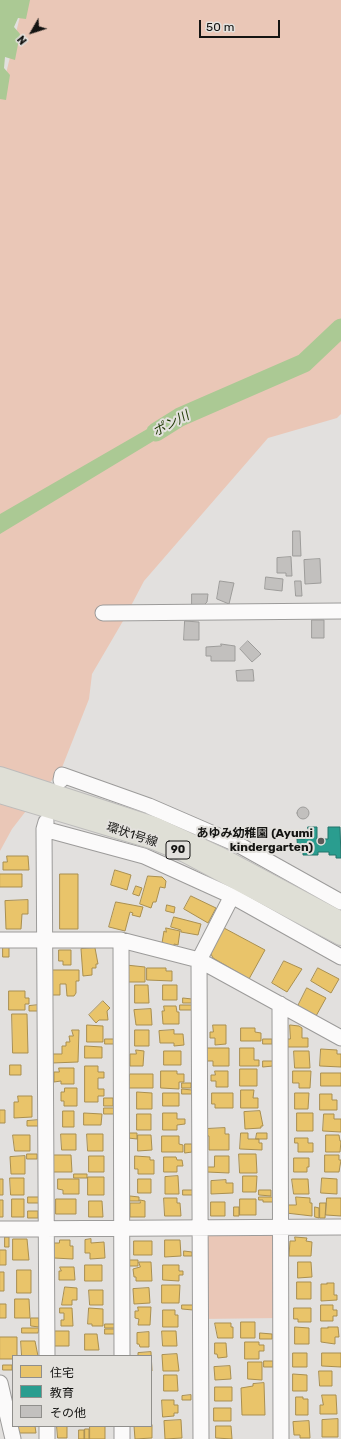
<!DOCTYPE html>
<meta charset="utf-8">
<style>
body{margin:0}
#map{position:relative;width:341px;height:1439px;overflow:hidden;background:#e2e0de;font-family:Rubik,"Noto Sans JP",sans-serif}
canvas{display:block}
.legend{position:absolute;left:12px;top:1355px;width:140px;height:72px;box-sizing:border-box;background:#e3e1dd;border:1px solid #908f8c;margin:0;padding:5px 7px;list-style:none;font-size:12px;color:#141412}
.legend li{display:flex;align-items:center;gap:8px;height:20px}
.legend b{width:20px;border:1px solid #908f8c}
.north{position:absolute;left:12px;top:12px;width:40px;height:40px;-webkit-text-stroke:3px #e3e1dd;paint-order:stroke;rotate:231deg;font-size:11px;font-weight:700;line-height:16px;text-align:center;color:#141412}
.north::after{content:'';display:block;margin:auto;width:14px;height:18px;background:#141412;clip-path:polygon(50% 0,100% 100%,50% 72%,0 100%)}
.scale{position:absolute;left:199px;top:20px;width:81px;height:18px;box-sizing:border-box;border:2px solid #141412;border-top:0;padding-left:5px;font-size:12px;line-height:14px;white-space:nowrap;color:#141412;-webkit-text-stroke:3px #e3e1dd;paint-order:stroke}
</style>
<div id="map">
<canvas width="341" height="1439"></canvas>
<ul class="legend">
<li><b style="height:11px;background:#e9c46a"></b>住宅</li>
<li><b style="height:11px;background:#2a9d8f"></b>教育</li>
<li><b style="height:11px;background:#c2c0be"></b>その他</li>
</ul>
<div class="north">N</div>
<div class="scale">50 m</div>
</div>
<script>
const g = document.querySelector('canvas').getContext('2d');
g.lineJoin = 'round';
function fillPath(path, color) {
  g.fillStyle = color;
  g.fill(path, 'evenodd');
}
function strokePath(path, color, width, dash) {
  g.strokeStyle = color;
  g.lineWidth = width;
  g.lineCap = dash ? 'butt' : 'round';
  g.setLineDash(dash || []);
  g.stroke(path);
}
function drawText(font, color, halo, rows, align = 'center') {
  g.font = font + ' Rubik,"Noto Sans JP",sans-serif';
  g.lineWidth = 4;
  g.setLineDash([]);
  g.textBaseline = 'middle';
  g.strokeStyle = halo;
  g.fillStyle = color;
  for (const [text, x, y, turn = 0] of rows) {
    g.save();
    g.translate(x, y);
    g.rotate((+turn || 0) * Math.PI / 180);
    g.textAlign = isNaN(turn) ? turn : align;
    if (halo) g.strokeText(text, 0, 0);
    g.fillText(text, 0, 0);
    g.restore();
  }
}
fillPath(new Path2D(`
 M 24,0 L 341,0 L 341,414 L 337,418 L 268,438 L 144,581 L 123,621 L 92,674 L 89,699 L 61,770 L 36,798 L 12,829 L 0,851 L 0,98 Z
 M 200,1227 L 280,1227 L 281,1318 L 200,1319 Z`), '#eac7b7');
fillPath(new Path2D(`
 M 0,0 L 30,0 L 26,19 L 18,18 L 14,27 L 20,34 L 15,60 L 5,57 L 4,68 L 10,75 L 6,100 L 0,99 Z
 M 175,413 L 180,425 L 0,534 L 0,514 Z`), '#abc994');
const homes = new Path2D(`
 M 7,856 L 28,856 L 29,870 L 3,870 L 3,862 L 7,862 Z
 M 115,870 L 131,875 L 127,890 L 111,885 Z
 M 0,874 L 22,874 L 22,887 L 0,887 Z
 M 60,874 L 78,874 L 78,929 L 60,929 Z
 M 148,876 L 162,877 L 166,881 L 165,888 L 160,887 L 156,902 L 153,902 L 151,908 L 140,904 Z
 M 136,886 L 142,888 L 139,896 L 133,894 Z
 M 191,896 L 216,908 L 208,923 L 184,909 Z
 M 28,900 L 28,914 L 22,914 L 21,929 L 6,929 L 5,901 Z
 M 116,902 L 143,907 L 140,917 L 132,915 L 133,913 L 130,912 L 125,931 L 109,927 Z
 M 167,905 L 175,907 L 174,913 L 166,911 Z
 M 174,917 L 201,924 L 198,935 L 181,932 L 181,930 L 171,927 Z
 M 166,928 L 180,931 L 178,945 L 174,944 L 174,946 L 162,943 L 164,931 L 166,932 Z
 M 224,928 L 265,950 L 249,979 L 213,958 L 210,952 Z
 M 3,946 L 9,946 L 9,957 L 3,957 Z
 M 95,948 L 98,964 L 96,964 L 96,968 L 92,968 L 92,975 L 83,976 L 81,949 Z
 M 59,950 L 71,950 L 71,965 L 63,965 L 63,961 L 59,961 Z
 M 284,961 L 302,969 L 287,992 L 272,983 Z
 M 126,965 L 145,967 L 145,982 L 126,982 Z
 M 147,968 L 166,968 L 166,971 L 172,971 L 172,981 L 147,980 Z
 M 318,968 L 339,979 L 331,993 L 311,981 Z
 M 52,970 L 79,970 L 79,981 L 76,981 L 76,993 L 74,996 L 67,996 L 66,984 L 60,984 L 60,995 L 52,995 Z
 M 135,985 L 148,985 L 149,1003 L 135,1003 Z
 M 163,985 L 177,985 L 177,1000 L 163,1000 Z
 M 307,988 L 326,998 L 316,1016 L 298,1006 Z
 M 9,991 L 25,991 L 25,998 L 29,998 L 29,1004 L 25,1004 L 25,1010 L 9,1010 Z
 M 183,998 L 192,999 L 192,1003 L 183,1003 Z
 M 103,1001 L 110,1008 L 107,1011 L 108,1020 L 99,1020 L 96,1023 L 89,1015 Z
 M 39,1005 L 39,1011 L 29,1011 L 29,1006 Z
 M 180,1005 L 192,1005 L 192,1010 L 180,1010 Z
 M 164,1006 L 176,1006 L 177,1012 L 179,1012 L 179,1024 L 163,1024 L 162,1011 L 164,1011 Z
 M 151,1009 L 152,1025 L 136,1025 L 134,1010 Z
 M 12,1014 L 27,1014 L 28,1053 L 13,1053 Z
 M 87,1025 L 103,1026 L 103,1042 L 87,1042 Z
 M 213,1025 L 226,1025 L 226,1044 L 215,1045 L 215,1038 L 210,1038 L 210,1032 L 213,1032 Z
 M 290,1025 L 299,1026 L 302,1028 L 302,1038 L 308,1038 L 308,1047 L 287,1047 L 287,1039 L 290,1039 Z
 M 241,1028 L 255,1028 L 255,1032 L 261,1033 L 261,1041 L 241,1041 Z
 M 72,1030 L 79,1030 L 78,1062 L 52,1063 L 52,1054 L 62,1054 L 62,1046 L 66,1046 L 66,1042 L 70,1042 L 69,1036 L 73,1036 Z
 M 135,1030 L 149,1030 L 149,1046 L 135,1046 Z
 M 174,1030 L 174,1034 L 183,1034 L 184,1045 L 174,1046 L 174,1043 L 160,1043 L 159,1031 Z
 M 105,1039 L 114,1039 L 114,1044 L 105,1044 Z
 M 263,1039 L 272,1039 L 272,1044 L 263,1044 Z
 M 85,1046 L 102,1047 L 102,1058 L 85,1058 Z
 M 205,1048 L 229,1048 L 229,1066 L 213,1066 L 213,1061 L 206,1061 Z
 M 240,1048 L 254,1048 L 254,1060 L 259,1060 L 259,1066 L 240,1066 Z
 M 321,1049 L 337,1050 L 337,1054 L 341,1054 L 341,1067 L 320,1066 Z
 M 136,1050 L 144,1051 L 143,1066 L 130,1066 L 130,1054 L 136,1054 Z
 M 164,1051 L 181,1051 L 181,1065 L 164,1065 Z
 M 294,1051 L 309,1051 L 310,1068 L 295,1068 Z
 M 263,1061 L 273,1061 L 273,1066 L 263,1067 Z
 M 10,1065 L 21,1065 L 21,1075 L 10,1075 Z
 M 85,1066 L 98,1066 L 98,1072 L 104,1072 L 104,1078 L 98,1078 L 98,1089 L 104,1089 L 104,1096 L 98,1096 L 98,1102 L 85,1102 Z
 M 59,1068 L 74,1068 L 74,1084 L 61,1084 L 61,1081 L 54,1082 L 54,1072 L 59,1072 Z
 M 240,1069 L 257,1069 L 257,1086 L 240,1086 Z
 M 161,1071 L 177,1071 L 177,1074 L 184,1074 L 184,1082 L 179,1082 L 179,1089 L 161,1088 Z
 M 215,1071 L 228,1071 L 228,1087 L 216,1087 L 216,1081 L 211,1081 L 211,1075 L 215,1075 Z
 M 293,1071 L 311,1071 L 310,1088 L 299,1088 L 299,1083 L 293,1083 Z
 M 321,1073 L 341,1073 L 341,1086 L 321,1086 Z
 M 130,1074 L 153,1074 L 153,1088 L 129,1088 Z
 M 182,1083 L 191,1083 L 191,1088 L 182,1088 Z
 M 65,1088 L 77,1088 L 77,1106 L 64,1106 L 64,1101 L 61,1101 L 61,1092 L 64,1092 Z
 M 182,1089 L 192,1090 L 192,1094 L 182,1094 Z
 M 241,1090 L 254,1090 L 253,1098 L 258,1098 L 258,1108 L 241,1108 Z
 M 137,1092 L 152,1093 L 152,1109 L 137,1109 Z
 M 163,1093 L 179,1093 L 179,1106 L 163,1106 Z
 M 212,1093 L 233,1093 L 233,1108 L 215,1108 L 215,1104 L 212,1104 Z
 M 295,1093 L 309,1093 L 308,1109 L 295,1109 Z
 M 320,1094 L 332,1094 L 332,1100 L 337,1100 L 337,1110 L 320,1110 Z
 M 18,1096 L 32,1096 L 32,1117 L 14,1118 L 14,1102 L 18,1102 Z
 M 104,1098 L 113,1098 L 113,1106 L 104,1106 Z
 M 104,1108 L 114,1108 L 114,1114 L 104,1114 Z
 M 0,1110 L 5,1110 L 5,1123 L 0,1123 Z
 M 63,1111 L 74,1111 L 74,1127 L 63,1127 Z
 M 260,1111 L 263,1126 L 261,1126 L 261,1128 L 245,1129 L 244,1112 Z
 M 84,1113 L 102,1114 L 101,1125 L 84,1125 Z
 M 163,1113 L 177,1113 L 177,1119 L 185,1119 L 185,1124 L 177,1125 L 177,1130 L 163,1130 Z
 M 297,1113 L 313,1113 L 313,1131 L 297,1131 Z
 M 137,1114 L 151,1114 L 151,1130 L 137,1130 Z
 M 324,1114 L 334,1114 L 334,1119 L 341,1119 L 341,1132 L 323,1131 Z
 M 39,1120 L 39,1126 L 27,1126 L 27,1121 Z
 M 225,1128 L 225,1134 L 229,1134 L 229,1150 L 209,1150 L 209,1136 L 206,1136 L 205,1129 Z
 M 128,1133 L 137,1133 L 137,1139 L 128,1138 Z
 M 241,1133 L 248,1133 L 248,1139 L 259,1139 L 259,1143 L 262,1143 L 262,1150 L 240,1149 Z
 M 257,1133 L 267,1133 L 267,1139 L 256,1139 Z
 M 61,1134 L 76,1134 L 76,1150 L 62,1150 Z
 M 87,1134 L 103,1134 L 103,1151 L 88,1151 Z
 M 13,1135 L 30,1135 L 30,1151 L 15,1151 Z
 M 138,1135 L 151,1135 L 152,1150 L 138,1151 Z
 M 326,1135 L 339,1135 L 340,1141 L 341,1141 L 340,1152 L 326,1152 Z
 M 162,1136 L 179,1136 L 179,1144 L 183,1145 L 183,1152 L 162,1152 Z
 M 295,1138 L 308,1138 L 308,1143 L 313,1143 L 313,1152 L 298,1152 L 298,1143 L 295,1143 Z
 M 185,1144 L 192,1144 L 192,1152 L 185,1153 Z
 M 27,1154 L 37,1154 L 37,1159 L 27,1159 Z
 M 239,1154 L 256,1154 L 257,1173 L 240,1173 Z
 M 53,1155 L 71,1155 L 72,1172 L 53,1172 Z
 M 325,1155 L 339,1155 L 339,1160 L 341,1160 L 339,1172 L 325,1172 Z
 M 25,1156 L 25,1174 L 11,1174 L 10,1157 Z
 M 89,1156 L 104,1156 L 104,1172 L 89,1172 Z
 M 135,1156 L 150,1157 L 150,1160 L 154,1160 L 154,1174 L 138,1174 L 138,1169 L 135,1169 Z
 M 215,1156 L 229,1156 L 229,1173 L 207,1172 L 207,1167 L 214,1167 Z
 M 164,1157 L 176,1157 L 177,1160 L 182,1160 L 183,1166 L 177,1166 L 177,1172 L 164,1172 Z
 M 294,1158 L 309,1158 L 309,1167 L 307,1167 L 307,1172 L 294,1172 Z
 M 74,1174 L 87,1174 L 87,1178 L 74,1178 Z
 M 178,1176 L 179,1194 L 165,1194 L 165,1177 Z
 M 243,1176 L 257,1176 L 256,1192 L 243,1192 Z
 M 88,1177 L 104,1177 L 104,1195 L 88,1195 Z
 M 10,1178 L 24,1178 L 24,1195 L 11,1195 Z
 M 322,1178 L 337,1179 L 337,1194 L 321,1193 Z
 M 0,1179 L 3,1179 L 3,1195 L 0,1195 Z
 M 58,1179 L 79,1179 L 79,1194 L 63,1194 L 63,1190 L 58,1189 Z
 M 138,1179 L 151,1179 L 151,1193 L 138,1193 Z
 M 292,1179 L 308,1179 L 309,1194 L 294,1194 Z
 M 226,1180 L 226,1183 L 233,1183 L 233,1193 L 211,1194 L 211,1181 Z
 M 183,1190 L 193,1190 L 193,1195 L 183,1195 Z
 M 259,1190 L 271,1190 L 271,1196 L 259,1195 Z
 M 130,1196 L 139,1197 L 139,1201 L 130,1201 Z
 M 28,1197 L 39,1197 L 39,1203 L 28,1203 Z
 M 259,1197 L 273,1197 L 273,1202 L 263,1202 L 263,1200 L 259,1200 Z
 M 296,1197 L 310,1198 L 310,1203 L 312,1203 L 312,1216 L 286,1213 L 286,1205 L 296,1205 Z
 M 164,1198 L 177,1198 L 177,1203 L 180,1203 L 181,1216 L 165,1216 Z
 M 327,1198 L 341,1198 L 341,1216 L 326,1215 Z
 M 12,1199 L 24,1199 L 24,1217 L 12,1217 Z
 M 56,1199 L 76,1199 L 76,1214 L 56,1214 Z
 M 240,1199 L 256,1199 L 256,1215 L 240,1215 Z
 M 0,1200 L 3,1200 L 3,1217 L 0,1217 Z
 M 140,1200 L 145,1201 L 145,1217 L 130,1217 L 130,1203 L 140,1203 Z
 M 89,1201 L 102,1201 L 103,1217 L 89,1217 Z
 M 211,1202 L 225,1202 L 225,1216 L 211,1216 Z
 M 320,1203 L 326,1203 L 325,1218 L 320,1218 Z
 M 234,1207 L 239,1207 L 239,1216 L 234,1216 Z
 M 315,1207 L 319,1208 L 319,1218 L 315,1217 Z
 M 28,1211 L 38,1211 L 38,1218 L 28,1218 Z
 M 5,1237 L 9,1237 L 9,1247 L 5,1247 Z
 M 295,1237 L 307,1238 L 306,1241 L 312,1242 L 311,1256 L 289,1256 L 290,1241 L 295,1241 Z
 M 13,1239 L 27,1239 L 29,1260 L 13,1260 Z
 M 91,1239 L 91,1243 L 104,1242 L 105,1258 L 90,1259 L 90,1253 L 85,1253 L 85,1240 Z
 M 60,1240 L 70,1240 L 70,1246 L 73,1246 L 73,1259 L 54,1258 L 54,1243 L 59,1243 Z
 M 165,1240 L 180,1240 L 181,1256 L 165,1257 Z
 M 134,1241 L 152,1241 L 152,1255 L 134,1255 Z
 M 0,1250 L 6,1250 L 6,1265 L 0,1265 Z
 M 184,1251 L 192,1252 L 192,1256 L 184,1256 Z
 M 128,1260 L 138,1260 L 138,1266 L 128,1266 Z
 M 139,1262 L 151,1262 L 152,1281 L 136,1281 L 136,1277 L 134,1277 L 133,1269 L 140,1267 Z
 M 298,1262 L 311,1262 L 312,1277 L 298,1278 Z
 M 85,1265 L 102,1265 L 102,1281 L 85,1281 Z
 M 163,1265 L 179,1265 L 179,1271 L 183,1271 L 183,1275 L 179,1275 L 179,1281 L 163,1280 Z
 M 60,1267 L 74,1267 L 75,1280 L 59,1280 L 59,1271 L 61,1271 Z
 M 17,1270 L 31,1270 L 31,1293 L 17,1293 Z
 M 0,1272 L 4,1272 L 4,1291 L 0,1291 Z
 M 297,1282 L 311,1282 L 311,1299 L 297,1299 Z
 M 327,1283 L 334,1283 L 334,1295 L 337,1295 L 337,1300 L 321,1301 L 321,1284 L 327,1284 Z
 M 162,1285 L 180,1285 L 179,1303 L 162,1303 Z
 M 65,1287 L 77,1288 L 77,1300 L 72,1300 L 72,1305 L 62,1305 Z
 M 149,1288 L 150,1303 L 134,1304 L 133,1289 Z
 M 89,1290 L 103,1290 L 103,1305 L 90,1305 Z
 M 15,1299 L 29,1299 L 30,1318 L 15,1318 Z
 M 0,1304 L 6,1304 L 6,1318 L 0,1318 Z
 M 182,1305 L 193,1305 L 193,1310 L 182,1309 Z
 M 321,1305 L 333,1305 L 333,1310 L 337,1310 L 337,1316 L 333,1316 L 333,1321 L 321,1321 Z
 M 138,1307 L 151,1307 L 150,1325 L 138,1325 L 139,1319 L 135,1318 L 135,1311 L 138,1311 Z
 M 60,1308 L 72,1308 L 73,1326 L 61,1326 L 61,1320 L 64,1320 L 64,1313 L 60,1313 Z
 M 89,1308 L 103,1309 L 103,1326 L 92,1326 L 92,1324 L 88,1324 Z
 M 294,1308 L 311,1308 L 311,1322 L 298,1322 L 298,1319 L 294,1319 Z
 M 163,1310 L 175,1310 L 175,1315 L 178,1315 L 178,1327 L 163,1327 Z
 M 31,1318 L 39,1318 L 39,1327 L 31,1326 Z
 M 241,1322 L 255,1322 L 255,1338 L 241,1338 Z
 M 215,1323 L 231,1323 L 231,1327 L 233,1327 L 233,1338 L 218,1338 Z
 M 105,1324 L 115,1324 L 115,1328 L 105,1328 Z
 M 295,1327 L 309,1328 L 309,1344 L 295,1344 Z
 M 328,1327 L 338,1327 L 339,1337 L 335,1337 L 335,1344 L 321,1342 L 321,1328 L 328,1328 Z
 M 22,1328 L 39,1328 L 38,1333 L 22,1333 Z
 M 105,1329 L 115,1329 L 115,1334 L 105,1334 Z
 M 55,1331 L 69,1331 L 69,1346 L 55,1346 Z
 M 162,1331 L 176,1331 L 177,1346 L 163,1346 Z
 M 149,1332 L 149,1347 L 140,1347 L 139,1344 L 137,1344 L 137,1333 Z
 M 260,1333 L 272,1334 L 272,1339 L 260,1339 Z
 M 85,1334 L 97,1334 L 99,1350 L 85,1350 Z
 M 0,1337 L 17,1337 L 17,1356 L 13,1356 L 13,1359 L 0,1359 Z
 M 21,1341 L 35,1341 L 38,1356 L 22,1356 Z
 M 245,1342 L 259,1342 L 259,1345 L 264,1345 L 264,1351 L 259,1351 L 259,1359 L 245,1359 Z
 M 215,1343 L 226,1343 L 227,1357 L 218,1358 L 217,1354 L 215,1354 Z
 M 151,1352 L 152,1371 L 151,1371 L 151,1356 L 138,1356 L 138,1353 Z
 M 293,1353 L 307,1353 L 307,1367 L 293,1367 Z
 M 322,1353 L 341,1353 L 341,1367 L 322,1366 Z
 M 177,1354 L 179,1371 L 163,1371 L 162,1355 Z
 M 264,1361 L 273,1361 L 273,1367 L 264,1367 Z
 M 248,1362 L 262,1362 L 262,1380 L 248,1379 Z
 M 3,1365 L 12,1365 L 12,1370 L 3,1370 Z
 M 230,1366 L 231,1379 L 215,1380 L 214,1367 Z
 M 319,1371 L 332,1371 L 332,1386 L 320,1386 Z
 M 293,1374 L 307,1375 L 307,1391 L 293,1391 Z
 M 164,1375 L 177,1375 L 178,1391 L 164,1391 Z
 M 264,1383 L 265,1415 L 242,1415 L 241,1388 L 253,1386 L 253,1384 Z
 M 215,1387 L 232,1387 L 232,1401 L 215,1401 Z
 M 191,1395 L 191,1400 L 182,1400 L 182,1396 Z
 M 322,1395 L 336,1395 L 337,1414 L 320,1414 L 320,1405 L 323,1405 Z
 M 296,1397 L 303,1397 L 303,1399 L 308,1399 L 308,1415 L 296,1415 Z
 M 162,1400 L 174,1400 L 174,1405 L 178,1405 L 178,1413 L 174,1413 L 174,1416 L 163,1417 Z
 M 214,1408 L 231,1408 L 231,1421 L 214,1421 Z
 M 338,1419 L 338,1437 L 322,1437 L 322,1420 Z
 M 181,1420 L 182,1438 L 165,1439 L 164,1421 Z
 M 309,1421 L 310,1438 L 300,1438 L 300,1435 L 294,1435 L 293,1422 Z
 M 152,1425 L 152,1438 L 135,1439 L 134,1426 Z
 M 18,1426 L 35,1426 L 36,1433 L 18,1433 Z
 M 57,1426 L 67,1426 L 67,1438 L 58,1438 Z
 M 90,1426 L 105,1426 L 105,1439 L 90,1439 Z
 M 216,1426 L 231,1426 L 232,1439 L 216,1438 Z
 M 85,1429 L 89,1429 L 89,1439 L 85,1439 Z
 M 79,1430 L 84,1430 L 84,1439 L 79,1439 Z`);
fillPath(homes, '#e9c46a');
strokePath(homes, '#a98f50', 1);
const schools = new Path2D(`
 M 308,827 L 317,827 L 317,839 L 328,839 L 328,827 L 340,827 L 341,858 L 336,858 L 336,855 L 329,855 L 329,852 L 318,852 L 318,855 L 303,855 L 303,852 L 298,852 L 297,839 L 305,839 L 305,832 L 308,832 Z`);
fillPath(schools, '#2a9d8f');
strokePath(schools, '#23746a', 1);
strokePath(new Path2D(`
 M 156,432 L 180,417 L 304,363 L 341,328`), '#abc994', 19);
const building = new Path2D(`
 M 293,531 L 300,531 L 301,556 L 293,556 Z
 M 291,557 L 292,576 L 286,576 L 286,573 L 277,573 L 277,558 Z
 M 320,559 L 321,583 L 305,584 L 304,560 Z
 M 266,577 L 283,579 L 282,591 L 265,589 Z
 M 220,581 L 234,583 L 229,604 L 217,599 Z
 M 295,581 L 301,581 L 302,596 L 296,596 Z
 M 192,594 L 208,594 L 207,602 L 204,605 L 192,605 Z
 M 312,620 L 324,620 L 324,638 L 312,638 Z
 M 185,621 L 199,622 L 199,640 L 184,640 Z
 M 248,641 L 261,654 L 252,662 L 240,649 Z
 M 221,644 L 235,646 L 235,661 L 211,661 L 211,656 L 206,656 L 206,647 L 221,646 Z
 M 253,670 L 254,681 L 237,681 L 236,671 Z
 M297 813a6 6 0 1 1 12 0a6 6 0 1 1-12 0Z`);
fillPath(building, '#c2c0be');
strokePath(building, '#9d9c9a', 1);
const minor = new Path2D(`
 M 103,613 L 341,611
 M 61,780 L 62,775 L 149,806 L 239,845 L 341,902
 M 46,822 L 44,829 L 144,856 L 232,896 L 341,957
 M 44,829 L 47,1356
 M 0,940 L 121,940 L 199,960 L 341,1038
 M 121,940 L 122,1356
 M 280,1004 L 281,1439
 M 0,1229 L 341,1227
 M 0,1383 L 13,1439
 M 47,1426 L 47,1439
 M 122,1426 L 122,1439
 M 201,1439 L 199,960 L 232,896`);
const major = new Path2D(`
 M 0,776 L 154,826 L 221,857 L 341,921
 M 0,794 L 153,840 L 185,853 L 341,936`);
strokePath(minor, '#9c9b9a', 17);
strokePath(major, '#bdbcbb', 20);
strokePath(minor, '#fbfafa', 15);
strokePath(major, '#dfdfd6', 18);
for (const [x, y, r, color] of [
 [321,841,4,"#5c5b59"]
]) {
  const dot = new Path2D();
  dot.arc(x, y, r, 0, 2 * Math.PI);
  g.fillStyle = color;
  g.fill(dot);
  strokePath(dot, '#e3e1dd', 1.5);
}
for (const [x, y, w] of [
 [178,850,24]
]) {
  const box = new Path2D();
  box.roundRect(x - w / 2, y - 9, w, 18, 3);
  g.fillStyle = '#e3e1dd';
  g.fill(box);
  strokePath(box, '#141412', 1);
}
drawText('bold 11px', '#141412', null, [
 ["90",178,850]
]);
drawText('bold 12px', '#141412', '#e3e1dd', [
 ["あゆみ幼稚園 (Ayumi",313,834],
 ["kindergarten)",313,848]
], 'right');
drawText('12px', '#141412', '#e3e1dd', [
 ["環状1号線",132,835,18]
]);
drawText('italic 13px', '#1c3600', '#e3e1dd', [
 ["ポン川",171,424,-28]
]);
</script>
